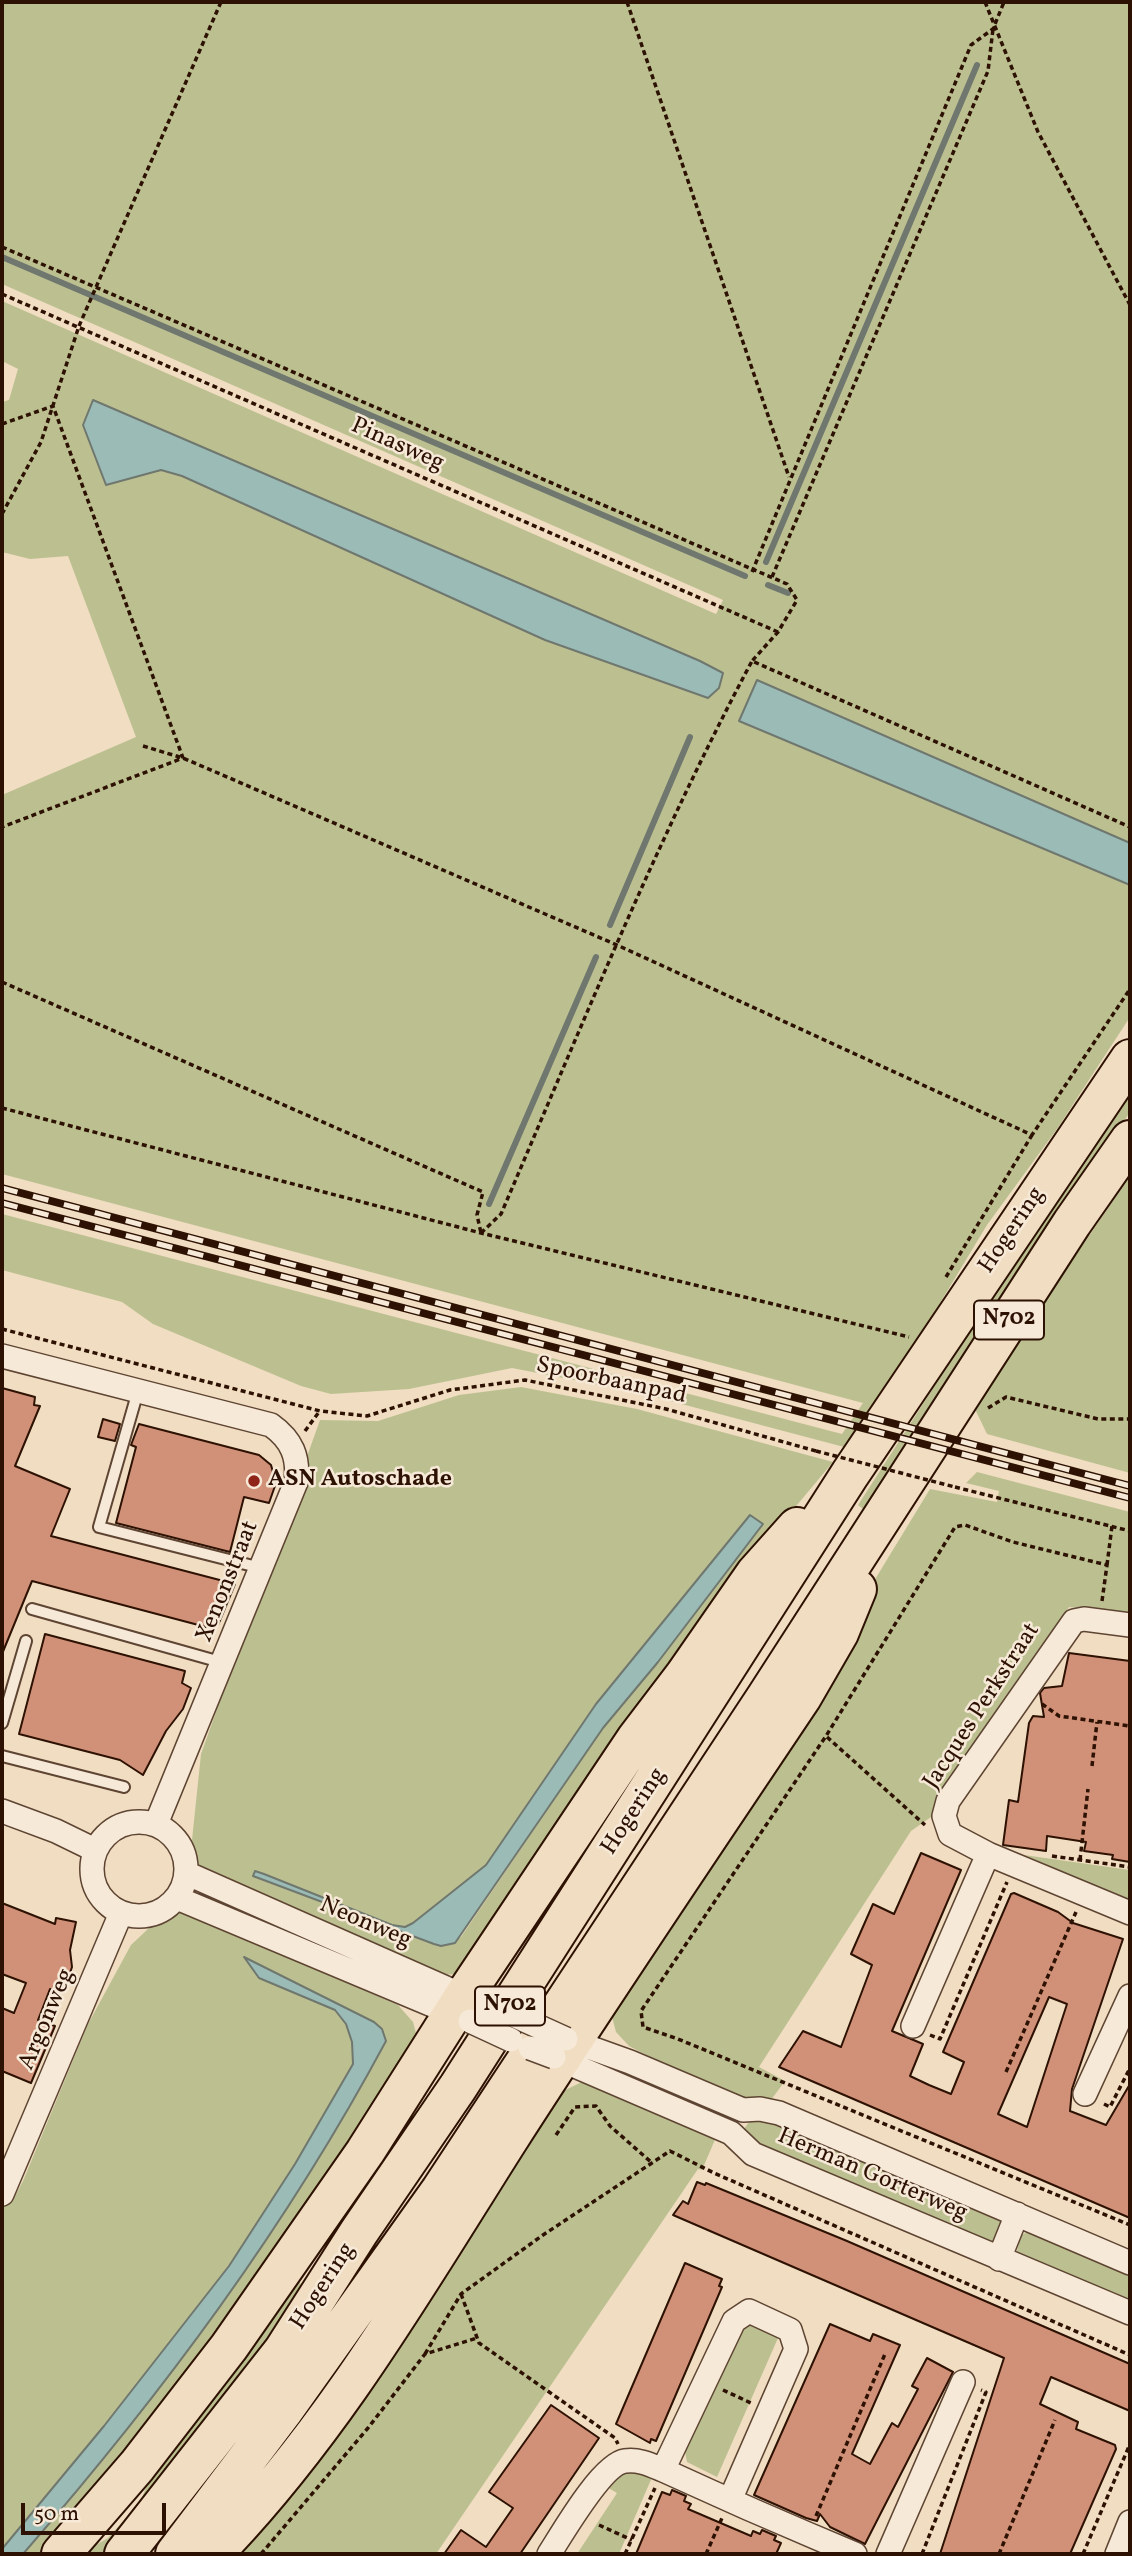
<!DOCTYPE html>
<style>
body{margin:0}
#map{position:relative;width:1132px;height:2556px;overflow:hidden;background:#f1ddc1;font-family:Vollkorn,serif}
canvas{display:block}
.frame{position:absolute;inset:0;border:4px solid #2d1102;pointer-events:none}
.scale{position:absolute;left:21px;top:2503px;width:145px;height:32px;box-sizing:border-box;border:4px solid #2d1102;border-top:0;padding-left:9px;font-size:21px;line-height:24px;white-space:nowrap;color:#2d1102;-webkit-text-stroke:5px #f6e9d7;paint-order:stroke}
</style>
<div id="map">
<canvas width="1132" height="2556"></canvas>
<div class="frame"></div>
<div class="scale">50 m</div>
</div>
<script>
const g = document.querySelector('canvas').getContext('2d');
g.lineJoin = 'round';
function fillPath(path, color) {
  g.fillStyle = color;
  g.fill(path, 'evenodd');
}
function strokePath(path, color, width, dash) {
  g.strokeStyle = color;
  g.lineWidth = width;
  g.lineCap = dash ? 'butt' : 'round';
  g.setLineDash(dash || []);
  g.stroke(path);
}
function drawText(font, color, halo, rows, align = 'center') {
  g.font = font + ' Vollkorn,serif';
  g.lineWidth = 5;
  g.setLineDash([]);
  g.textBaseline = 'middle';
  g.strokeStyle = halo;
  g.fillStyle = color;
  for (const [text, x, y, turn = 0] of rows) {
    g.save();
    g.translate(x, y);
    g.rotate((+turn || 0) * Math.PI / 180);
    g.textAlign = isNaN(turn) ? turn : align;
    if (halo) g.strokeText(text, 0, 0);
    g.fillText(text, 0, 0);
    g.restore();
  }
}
fillPath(new Path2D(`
 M 2,2 L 1130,2 L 1130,843 L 757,680 L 739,721 L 1130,885 L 1130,1017 L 1057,1129 L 987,1225 L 890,1386 L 844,1447 L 640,1393 L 512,1368 L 409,1389 L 331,1394 L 301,1386 L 153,1324 L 122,1302 L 2,1270 L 2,1214 L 842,1434 L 863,1403 L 2,1174 L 2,795 L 136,737 L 68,556 L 30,559 L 2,552 L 2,402 L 9,400 L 18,369 L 2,361 L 2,301 L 716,614 L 723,600 L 2,284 ZM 94,400 L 700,661 L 723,673 L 339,545 L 182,476 L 161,470 L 106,484 Z
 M 1130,1082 L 1130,1112 L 863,1509 L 858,1505 Z
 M 1130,1176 L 1130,1473 L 987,1434 L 973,1405 Z
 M 521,1387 L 637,1409 L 833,1462 L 787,1517 L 458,1974 L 441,1975 L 200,1871 L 192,1840 L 201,1754 L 320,1420 L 378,1421 L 459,1395 ZM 743,1523 L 763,1524 L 658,1662 L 603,1728 L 461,1937 L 441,1946 L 434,1944 L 254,1876 L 255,1872 L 264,1874 L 392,1925 L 405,1927 L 413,1923 L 486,1865 L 596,1703 Z
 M 977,1472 L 1130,1512 L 1130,1613 L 1069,1607 L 931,1817 L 911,1831 L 759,2067 L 785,2081 L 768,2104 L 728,2098 L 629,2046 L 616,2032 L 611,2013 L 930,1489 L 997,1502 L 999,1491 L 966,1483 Z
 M 1024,1855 L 1130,1870 L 1130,1901 Z
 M 184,1910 L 398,2005 L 413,2022 L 417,2037 L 356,2150 L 52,2554 L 23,2554 C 162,2393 285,2230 386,2041 L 339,2004 L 247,1960 L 259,1978 L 334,2010 L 346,2024 L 352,2042 L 353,2064 L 295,2164 L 229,2266 L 104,2426 L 2,2549 L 2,2207 L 15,2196 L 23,2181 L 88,2024 L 131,1945 L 150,1927 Z
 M 586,2080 L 717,2135 L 702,2170 L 698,2169 L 436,2554 L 222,2554 L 559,2093 Z
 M 760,2115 L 1000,2219 C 1004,2230 1001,2238 992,2244 L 753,2147 L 744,2129 L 751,2119 Z
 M 1030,2231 L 1130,2272 L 1130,2308 L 1016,2255 L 1021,2235 Z
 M 299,2279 L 302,2290 C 241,2381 175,2471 104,2554 L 80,2554 L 108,2538 L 141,2501 L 160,2447 Z
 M 751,2324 L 778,2338 L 717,2477 L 687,2462 L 685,2452 L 741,2329 Z
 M 632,2468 L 653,2475 L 619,2554 L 577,2554 L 617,2493 L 605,2486 L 621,2471 Z`), '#bcc091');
const water = new Path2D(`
 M 93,400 L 700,661 L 723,673 L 719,688 L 708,698 L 545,640 L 182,476 L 161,470 L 106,485 L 83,425 Z
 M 757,680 L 1130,843 L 1130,885 L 739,721 Z
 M 750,1515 L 763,1524 L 658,1662 L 603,1728 L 455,1943 L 441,1946 L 434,1944 L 253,1876 L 255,1871 L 264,1874 L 392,1925 L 405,1927 L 413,1923 L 486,1865 L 596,1704 Z
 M 244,1957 L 374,2022 L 382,2029 L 386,2041 C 286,2228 162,2394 23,2554 L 2,2554 L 2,2549 L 104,2426 L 229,2266 L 295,2164 L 353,2064 L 352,2042 L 346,2024 L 335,2010 L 259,1978 Z`);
fillPath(water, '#9bbbb6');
strokePath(water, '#6f776e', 2);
strokePath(new Path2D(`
 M 2,257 L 745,576
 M 766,562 L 977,65
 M 768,585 L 788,593
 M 610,925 L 690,737
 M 489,1204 L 596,957`), '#6f776e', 6);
const building = new Path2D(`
 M 2,1388 L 35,1397 L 34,1405 L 40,1406 L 15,1466 L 70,1489 L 51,1536 L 235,1584 L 218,1625 L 208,1622 L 206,1627 L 32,1581 L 2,1654 Z
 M 103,1419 L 120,1424 L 115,1441 L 98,1437 Z
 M 139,1424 L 259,1455 L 271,1465 L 276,1483 L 269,1503 L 244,1497 L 230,1552 L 116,1523 L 136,1447 L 131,1445 Z
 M 45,1634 L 185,1671 L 182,1683 L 191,1688 L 183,1709 L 166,1731 L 143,1775 L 120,1760 L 19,1734 Z
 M 1069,1653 L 1130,1661 L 1130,1862 L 1112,1859 L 1113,1855 L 1084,1851 L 1086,1842 L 1047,1836 L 1046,1851 L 1003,1845 L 1009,1800 L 1018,1802 L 1029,1723 L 1033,1716 L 1044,1717 L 1040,1693 L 1044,1688 L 1062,1686 Z
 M 921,1853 L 961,1870 L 892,2031 L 923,2044 L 910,2076 L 929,2085 L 951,2094 L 964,2062 L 943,2052 L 1011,1894 L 1014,1893 L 1058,1912 L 1073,1923 L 1123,1939 L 1072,2089 L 1070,2111 L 1106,2125 L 1130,2084 L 1130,2218 L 779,2067 L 803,2031 L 841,2047 L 872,1965 L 851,1954 L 873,1904 L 894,1914 ZM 1049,1997 L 1067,2004 L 1027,2127 L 998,2114 Z
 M 2,1903 L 55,1924 L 56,1918 L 76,1922 L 70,1950 L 72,1967 L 64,1991 L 50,1989 L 38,2020 L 55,2026 L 31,2083 L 2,2071 L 2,2008 L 14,2013 L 26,1983 L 2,1974 Z
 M 697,2182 L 705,2185 L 706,2183 L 847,2241 L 1130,2364 L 1130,2411 L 1051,2377 L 1040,2404 L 1078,2422 L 1076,2429 L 1115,2445 L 1116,2449 L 1070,2554 L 940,2554 L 1004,2358 L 673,2215 L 683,2201 L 688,2204 Z
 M 685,2263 L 722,2279 L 719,2286 L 722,2287 L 656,2441 L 651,2439 L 650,2443 L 616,2424 Z
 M 830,2324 L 870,2341 L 873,2334 L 900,2345 L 852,2454 L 870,2464 L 892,2423 L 898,2427 L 918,2389 L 912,2386 L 927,2358 L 953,2372 L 865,2544 L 830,2527 L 820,2514 L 817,2521 L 806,2518 L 754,2495 Z
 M 551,2405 L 599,2438 L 520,2554 L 444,2554 L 461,2530 L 486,2547 L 513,2508 L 489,2492 Z
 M 672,2490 L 686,2496 L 684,2501 L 691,2504 L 688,2509 L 751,2536 L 753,2531 L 760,2534 L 762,2530 L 776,2536 L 774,2540 L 781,2543 L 776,2554 L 636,2554 L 662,2492 L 670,2495 Z`);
fillPath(building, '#d19178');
strokePath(building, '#2d1102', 2);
const lane = new Path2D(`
 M 138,1391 L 99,1527 L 261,1568
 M 32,1609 L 224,1663
 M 2,1723 L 26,1641
 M 2,1756 L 124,1787`);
const street = new Path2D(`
 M 2,1356 L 271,1425 C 292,1440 299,1457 296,1482 L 156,1824
 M 1130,1625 L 1084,1619 L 1074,1621 L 948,1801 L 944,1816 L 950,1834 L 988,1854 L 1130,1913
 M 2,1811 L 56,1831 L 95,1850
 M92 1869a47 47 0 1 1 94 0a47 47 0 1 1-94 0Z
 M 186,1873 L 464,1996 L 502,2010
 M 177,1898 L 463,2018
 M 913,2026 L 988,1854
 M 566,2039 L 630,2062 L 743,2110 L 760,2109 L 779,2113 L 1130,2263
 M 554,2057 L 731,2133 L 753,2154 L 1130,2313
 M 1085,2094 L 1130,1996
 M 2,2194 L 121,1913
 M 999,2259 L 1017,2214
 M 730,2500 L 796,2349 L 790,2330 L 749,2311 L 734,2321 L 663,2470 C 726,2499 790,2527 855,2554
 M 549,2554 C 562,2534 602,2464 625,2461 C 639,2459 651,2465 663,2470
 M 888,2554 L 963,2382
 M 1117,2554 L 1130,2522`);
const highway = new Path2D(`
 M 61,2554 L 137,2466 L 229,2347 L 365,2152 L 464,1996 L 636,1739 L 684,1676 L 755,1574 L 797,1527
 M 124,2554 L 283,2351 L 359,2232 L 458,2087 L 850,1474 L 1130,1059
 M 175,2554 L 284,2410 L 440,2191 L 766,1697 L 1072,1223 L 1130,1140
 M 213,2554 C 331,2433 417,2284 507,2142 C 603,1992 703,1845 802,1697 L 839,1633 L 857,1589`);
strokePath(lane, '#5e4432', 14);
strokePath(street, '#5e4432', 26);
strokePath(highway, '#2d1102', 42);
strokePath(new Path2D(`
 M 627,2 L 789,477
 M 985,2 L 1038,132 L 1130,305
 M 2,247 L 787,584 L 797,600 L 778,632 L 752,661
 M 2,294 L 778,632
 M 2,424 L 53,406 L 183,758 L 2,827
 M 2,514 L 41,442 L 79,326 L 221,2
 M 752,572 L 971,45 L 993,29 L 1004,2
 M 772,577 L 988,71 L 993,29
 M 143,746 L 183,758 L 617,945 L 1032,1135 L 1130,989
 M 2,982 L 483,1192 L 477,1215 L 481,1233
 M 2,1108 L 481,1233 L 909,1337
 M 481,1233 L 501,1214 C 581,1028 657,839 752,661 L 1130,827
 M 946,1277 L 1032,1135
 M 2,1329 L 320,1411 L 367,1416 L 450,1390 L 525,1380 L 666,1409 L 816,1451
 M 988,1408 L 1006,1397 L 1098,1419 L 1130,1419
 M 305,1431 L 319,1412
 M 955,1487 L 1130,1531
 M 1107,1565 L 1112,1526
 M 1102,1601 L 1107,1565 L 1013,1542 L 965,1525 L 955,1527 L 826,1736 L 641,2011 L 643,2027 L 678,2039 L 1130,2225
 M 1042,1704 L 1059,1716 L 1130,1726
 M 827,1737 L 925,1825
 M 1092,1766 L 1097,1722
 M 1052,1856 L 1130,1867
 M 1080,1860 L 1088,1789
 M 930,2035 L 940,2039 L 1007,1882
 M 1006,2072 L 1076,1912
 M 1104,2104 L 1110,2107 L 1130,2068
 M 556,2135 L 575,2107 L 596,2106 L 610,2126 L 651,2162
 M 461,2294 L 479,2343 L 615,2438 L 618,2444
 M 425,2354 L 461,2294 L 543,2235 L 670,2151 L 714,2173 L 1130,2355
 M 723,2390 L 751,2403
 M 816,2516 L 885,2354
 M 599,2525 L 632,2540
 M 261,2554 L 368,2428 L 425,2354 L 477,2338
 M 625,2554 L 655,2488
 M 706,2554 L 722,2518
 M 922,2554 L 986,2392 L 981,2390
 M 999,2554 L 1055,2420
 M 1083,2554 L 1130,2444`), '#2d1102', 3.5, [5, 3.5]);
strokePath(lane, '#f6e9d7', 10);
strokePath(street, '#f6e9d7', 23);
strokePath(highway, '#f1ddc1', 38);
const rail = new Path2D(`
 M 2,1188 L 1130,1486
 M 2,1203 L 1130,1498`);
strokePath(rail, '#2d1102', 8);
strokePath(rail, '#f6e9d7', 5, [16]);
const streetBridge = new Path2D(`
 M 502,2010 L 566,2039
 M 470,2021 L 511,2040
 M 530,2048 L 554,2057`);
strokePath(streetBridge, '#5e4432', 26, []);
strokePath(new Path2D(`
 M 816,1451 L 955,1487`), '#2d1102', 3.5, [5, 3.5]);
strokePath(streetBridge, '#f6e9d7', 23);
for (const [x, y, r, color] of [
 [254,1481,7,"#8f2418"]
]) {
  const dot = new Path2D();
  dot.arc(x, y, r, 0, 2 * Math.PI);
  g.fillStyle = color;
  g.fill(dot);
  strokePath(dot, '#f6e9d7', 2.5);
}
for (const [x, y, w] of [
 [1009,1320,70],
 [510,2006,70]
]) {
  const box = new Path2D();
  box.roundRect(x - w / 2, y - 19.5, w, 39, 5);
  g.fillStyle = '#f6e9d7';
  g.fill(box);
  strokePath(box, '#2d1102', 2);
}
drawText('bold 23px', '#2d1102', null, [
 ["N702",1009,1320],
 ["N702",510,2006]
]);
drawText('24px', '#2d1102', '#f6e9d7', [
 ["Pinasweg",397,446,24],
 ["Hogering",1013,1231,-56],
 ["Spoorbaanpad",611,1382,12],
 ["Xenonstraat",229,1582,-68],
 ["Jacques Perkstraat",983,1707,-57],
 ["Hogering",635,1812,-57],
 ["Neonweg",365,1924,23],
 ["Argonweg",48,2020,-67],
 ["Herman Gorterweg",872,2176,23],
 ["Hogering",324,2287,-57]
]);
drawText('bold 24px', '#2d1102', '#f6e9d7', [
 ["ASN Autoschade",268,1481]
], 'left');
</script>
